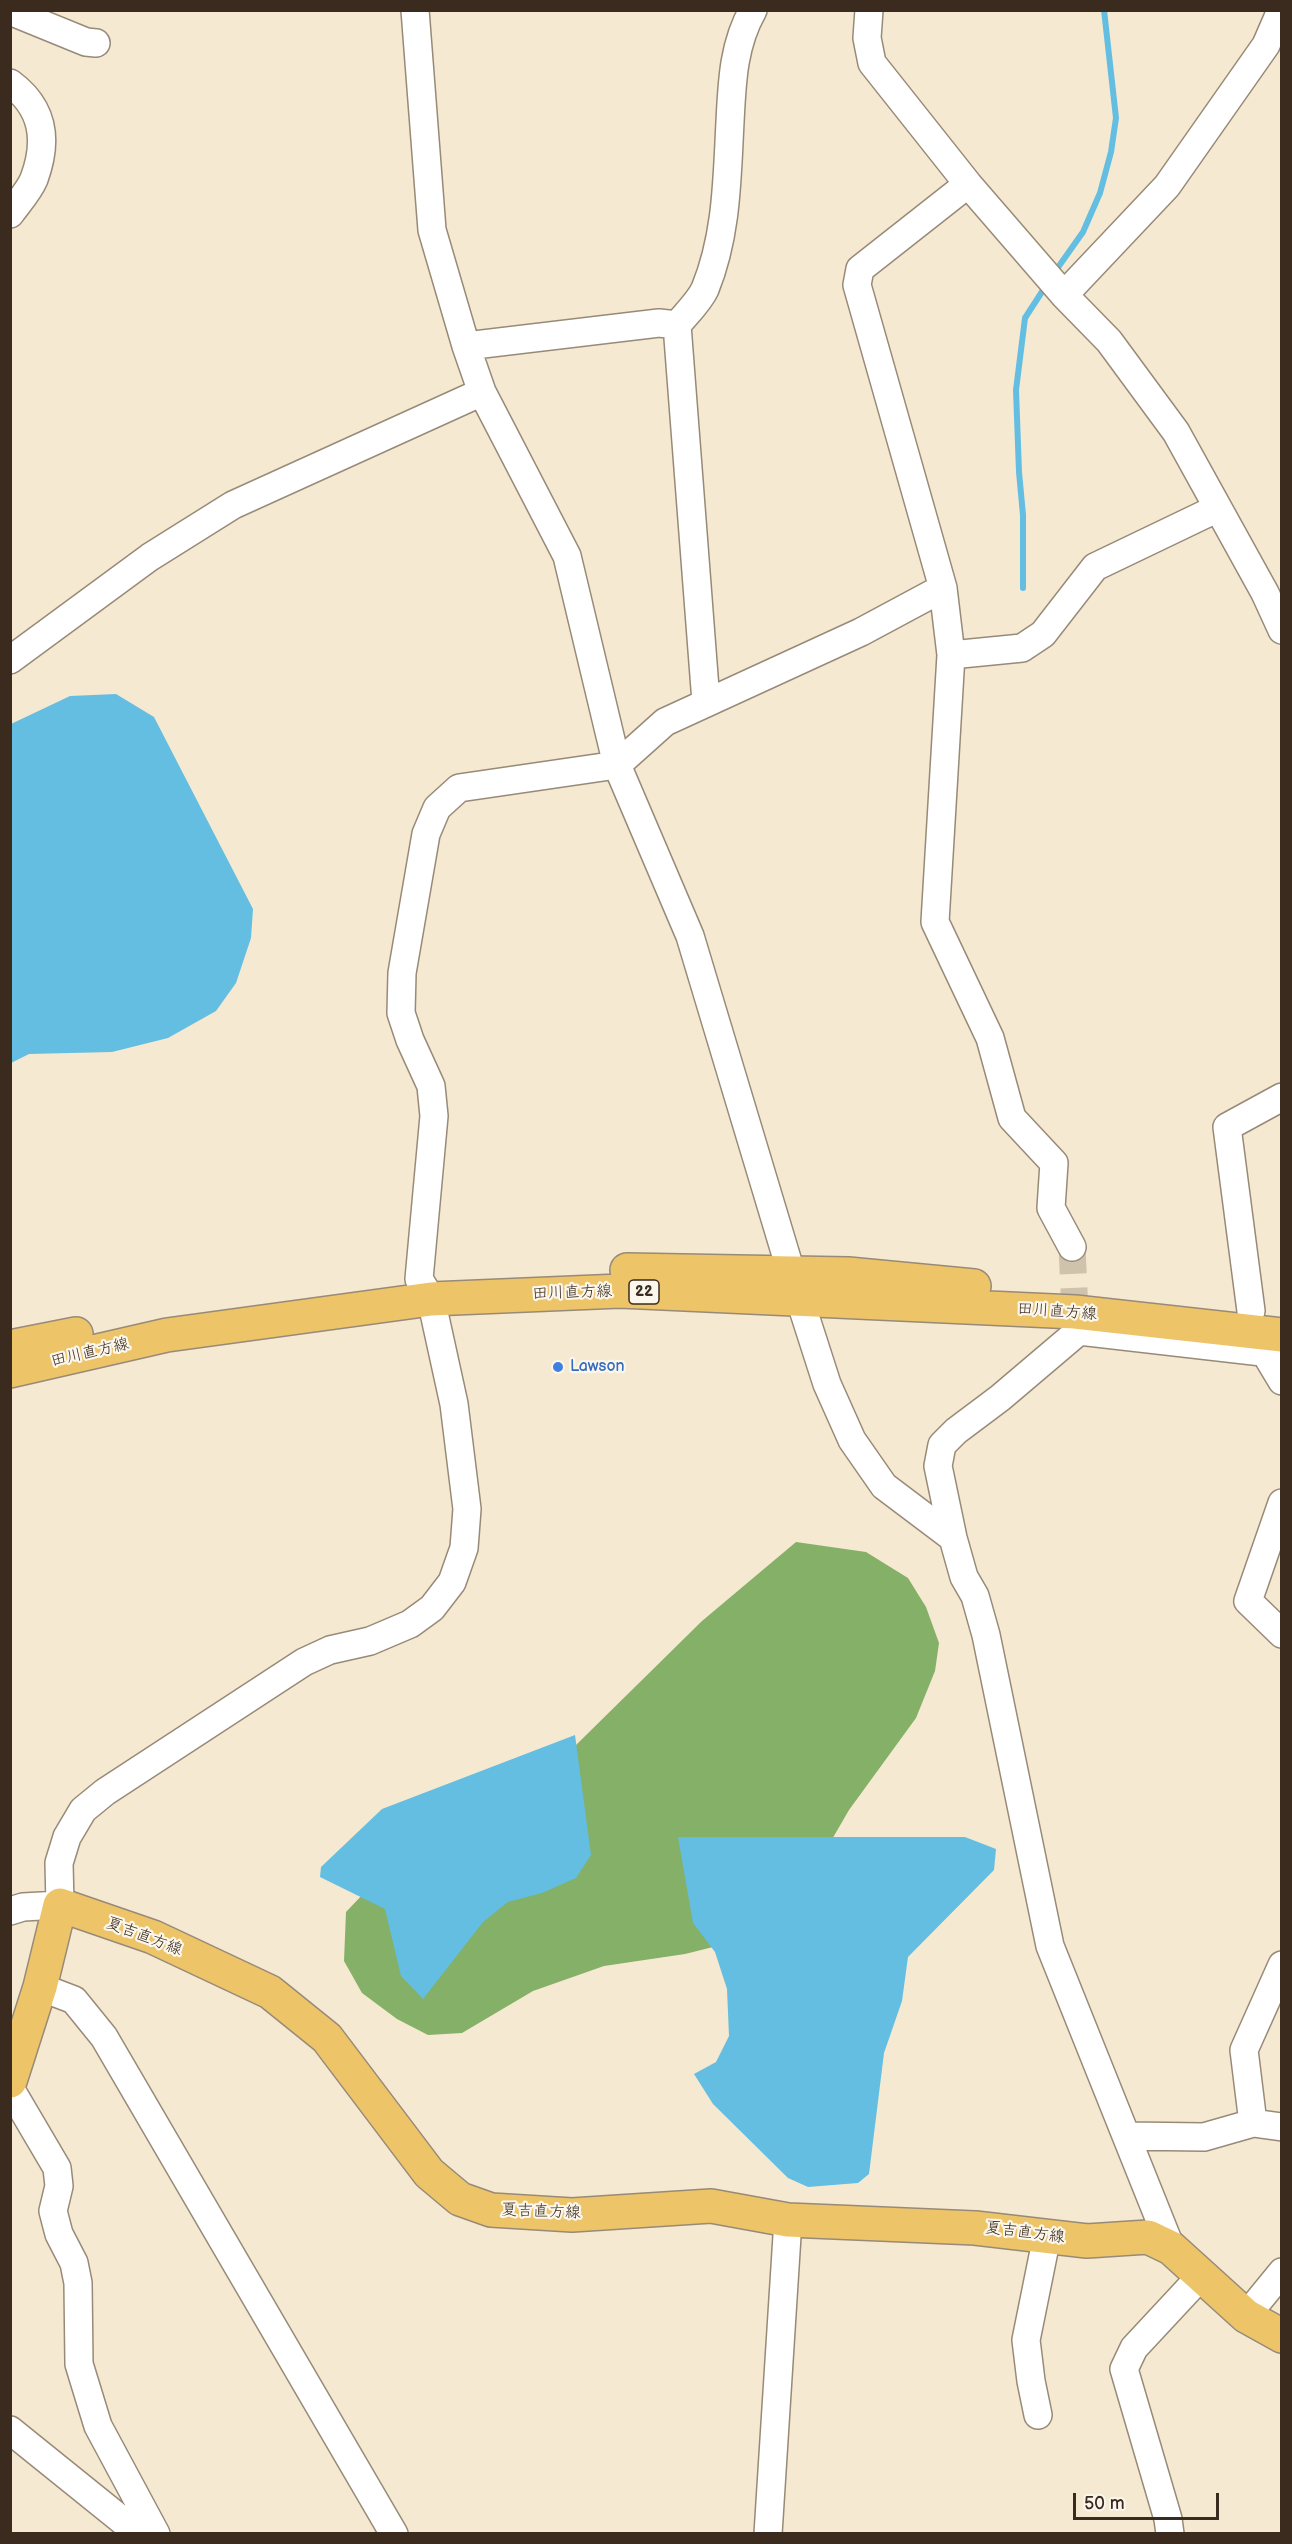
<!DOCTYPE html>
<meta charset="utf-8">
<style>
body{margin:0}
#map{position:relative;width:1292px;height:2544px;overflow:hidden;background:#f5e9d1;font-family:"Balsamiq Sans",sans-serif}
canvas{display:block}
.frame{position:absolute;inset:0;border:12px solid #3b2a1e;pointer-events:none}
.scale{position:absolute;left:1073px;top:2493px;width:146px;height:27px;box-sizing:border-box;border:3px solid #3b2a1e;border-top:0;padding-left:8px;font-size:18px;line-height:21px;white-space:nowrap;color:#3b2a1e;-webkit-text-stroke:4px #fbf7ec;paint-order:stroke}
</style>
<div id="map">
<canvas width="1292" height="2544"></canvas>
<div class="frame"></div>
<div class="scale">50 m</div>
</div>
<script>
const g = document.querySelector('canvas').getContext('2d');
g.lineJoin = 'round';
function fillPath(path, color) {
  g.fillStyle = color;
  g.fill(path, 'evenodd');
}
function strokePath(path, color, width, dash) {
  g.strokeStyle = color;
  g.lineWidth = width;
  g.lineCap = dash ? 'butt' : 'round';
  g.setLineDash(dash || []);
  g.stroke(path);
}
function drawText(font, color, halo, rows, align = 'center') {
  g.font = font + ' "Balsamiq Sans","Klee One",sans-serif';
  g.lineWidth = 4.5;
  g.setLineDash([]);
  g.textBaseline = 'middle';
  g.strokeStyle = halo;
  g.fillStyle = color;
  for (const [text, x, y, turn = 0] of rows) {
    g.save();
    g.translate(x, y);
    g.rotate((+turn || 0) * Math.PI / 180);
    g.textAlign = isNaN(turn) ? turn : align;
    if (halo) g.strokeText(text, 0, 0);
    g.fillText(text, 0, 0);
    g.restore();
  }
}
fillPath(new Path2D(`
 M 796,1542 L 866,1552 L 908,1578 L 926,1607 L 939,1643 L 935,1671 L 916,1718 L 849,1810 L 816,1867 L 721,1945 L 685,1954 L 604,1966 L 533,1991 L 462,2033 L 428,2035 L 397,2019 L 362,1993 L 344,1961 L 346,1912 L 365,1892 L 576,1745 L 702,1621 Z`), '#84b067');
fillPath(new Path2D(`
 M 116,694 L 154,717 L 253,909 L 251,938 L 236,983 L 216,1011 L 168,1038 L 112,1052 L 29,1054 L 11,1063 L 11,724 L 70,696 Z
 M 575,1735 L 591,1855 L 576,1878 L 542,1893 L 508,1902 L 483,1922 L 423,1999 L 401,1976 L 385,1909 L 320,1877 L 321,1867 L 382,1809 Z
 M 678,1837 L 965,1837 L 996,1849 L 994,1870 L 908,1957 L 902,2001 L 884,2053 L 869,2174 L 858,2183 L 808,2187 L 788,2178 L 713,2104 L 694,2074 L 716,2062 L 729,2036 L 727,1989 L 715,1952 L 693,1923 Z`), '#63bee1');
strokePath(new Path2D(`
 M 1054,273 L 1083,232 L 1100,193 L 1111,152 L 1116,118 L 1104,10
 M 1023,588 L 1023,515 L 1019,472 L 1016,390 L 1025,318 L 1047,284`), '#63bee1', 6);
strokePath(new Path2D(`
 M 1072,1247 L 1075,1312`), '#d0c3ad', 27, [27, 14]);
const minor = new Path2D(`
 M 415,10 L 432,230 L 466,346 L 482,392 L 567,556 L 617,765 L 690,936 L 791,1272 L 827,1384 L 852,1440 L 884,1486 L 953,1538
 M 869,10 L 867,38 L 872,63 L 968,184 L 1064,295 L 1109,341 L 1176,432 L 1265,593 L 1282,630
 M 10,11 L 86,42 L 96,43
 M 10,83 C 44,108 48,141 34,179 C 29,191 18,203 10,214
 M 968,184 L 860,269 L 857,285 L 943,588 L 951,655 L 935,922 L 990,1038 L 1012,1118 L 1054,1163 L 1051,1208 L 1072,1247
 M 1064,295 L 1167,186 L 1266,45 L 1279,15 L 1279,10
 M 466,346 L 659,323 L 677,325
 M 951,655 L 1022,648 L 1043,634 L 1095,567 L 1218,508
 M 10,660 L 150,557 L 233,505 L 482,392
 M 706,702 L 677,325 C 686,314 699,302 705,289 C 727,235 727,179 730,122 C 732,83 733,45 753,10
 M 1251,1311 L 1227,1127 L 1282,1097
 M 1255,1336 L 1282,1381
 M 1282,1503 L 1248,1601 L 1282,1634
 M 10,1911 L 23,1907 L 60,1905 L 59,1863 L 67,1837 L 83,1810 L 105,1792 L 304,1662 L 330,1650 L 370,1641 L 410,1624 L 432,1608 L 452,1582 L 464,1548 L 467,1509 L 454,1404 L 431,1299 L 419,1279 L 434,1116 L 431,1086 L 410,1040 L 401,1013 L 402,973 L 426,834 L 437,808 L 459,788 L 617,765 L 665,722 L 861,632 L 943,588
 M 1282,1965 L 1244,2050 L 1253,2123 L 1282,2127
 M 40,1987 L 74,2000 L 104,2037 L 394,2534
 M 10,2088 L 57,2168 L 59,2186 L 53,2211 L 59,2234 L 74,2263 L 78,2283 L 79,2364 L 98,2426 L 156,2534
 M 1127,2136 L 1204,2137 L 1253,2123
 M 1171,2248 L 1050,1946 L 986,1635 L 975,1596 L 964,1577 L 953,1538 L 938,1466 L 942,1445 L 956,1431 L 1000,1398 L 1079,1331 L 1262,1352
 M 1246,2316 L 1282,2272
 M 1038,2415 L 1031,2381 L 1026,2340 L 1047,2236
 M 10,2430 L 139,2534
 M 768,2534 L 788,2220
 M 1170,2534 L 1168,2519 L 1124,2369 L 1134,2348 L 1201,2276`);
const major = new Path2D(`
 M 627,1270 L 848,1274 L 974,1286
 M 10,1347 L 76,1334
 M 10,1371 L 167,1335 L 431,1299 L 620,1291 L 1075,1312 L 1282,1335
 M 10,2081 L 40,1987 L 60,1905 L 153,1937 L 270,1992 L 327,2038 L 429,2173 L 460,2199 L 491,2210 L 572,2215 L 711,2206 L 788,2220 L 975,2228 L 1087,2241 L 1148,2237 L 1171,2248 L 1246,2316 L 1282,2336`);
strokePath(minor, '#988a78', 30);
strokePath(major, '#988a78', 36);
strokePath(minor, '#fff', 27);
strokePath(major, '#eec469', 33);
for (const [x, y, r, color] of [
 [558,1367,6,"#3f7fe0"]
]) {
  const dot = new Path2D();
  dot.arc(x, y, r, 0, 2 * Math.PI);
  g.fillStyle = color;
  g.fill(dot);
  strokePath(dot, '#fbf7ec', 2);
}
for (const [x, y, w] of [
 [644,1292,30]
]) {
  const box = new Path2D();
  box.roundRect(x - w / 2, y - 12, w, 24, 4.5);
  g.fillStyle = '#fbf7ec';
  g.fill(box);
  strokePath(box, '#3b2a1e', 1.5);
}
drawText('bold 15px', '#3b2a1e', null, [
 ["22",644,1292]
]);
drawText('16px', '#3b2a1e', '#fbf7ec', [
 ["田川直方線",572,1293,-2],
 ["田川直方線",1057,1312,4],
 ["田川直方線",90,1353,-13],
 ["夏吉直方線",144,1937,21],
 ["夏吉直方線",541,2212,2],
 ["夏吉直方線",1025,2233,7]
]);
drawText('16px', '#366cbe', '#fbf7ec', [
 ["Lawson",570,1367]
], 'left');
</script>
